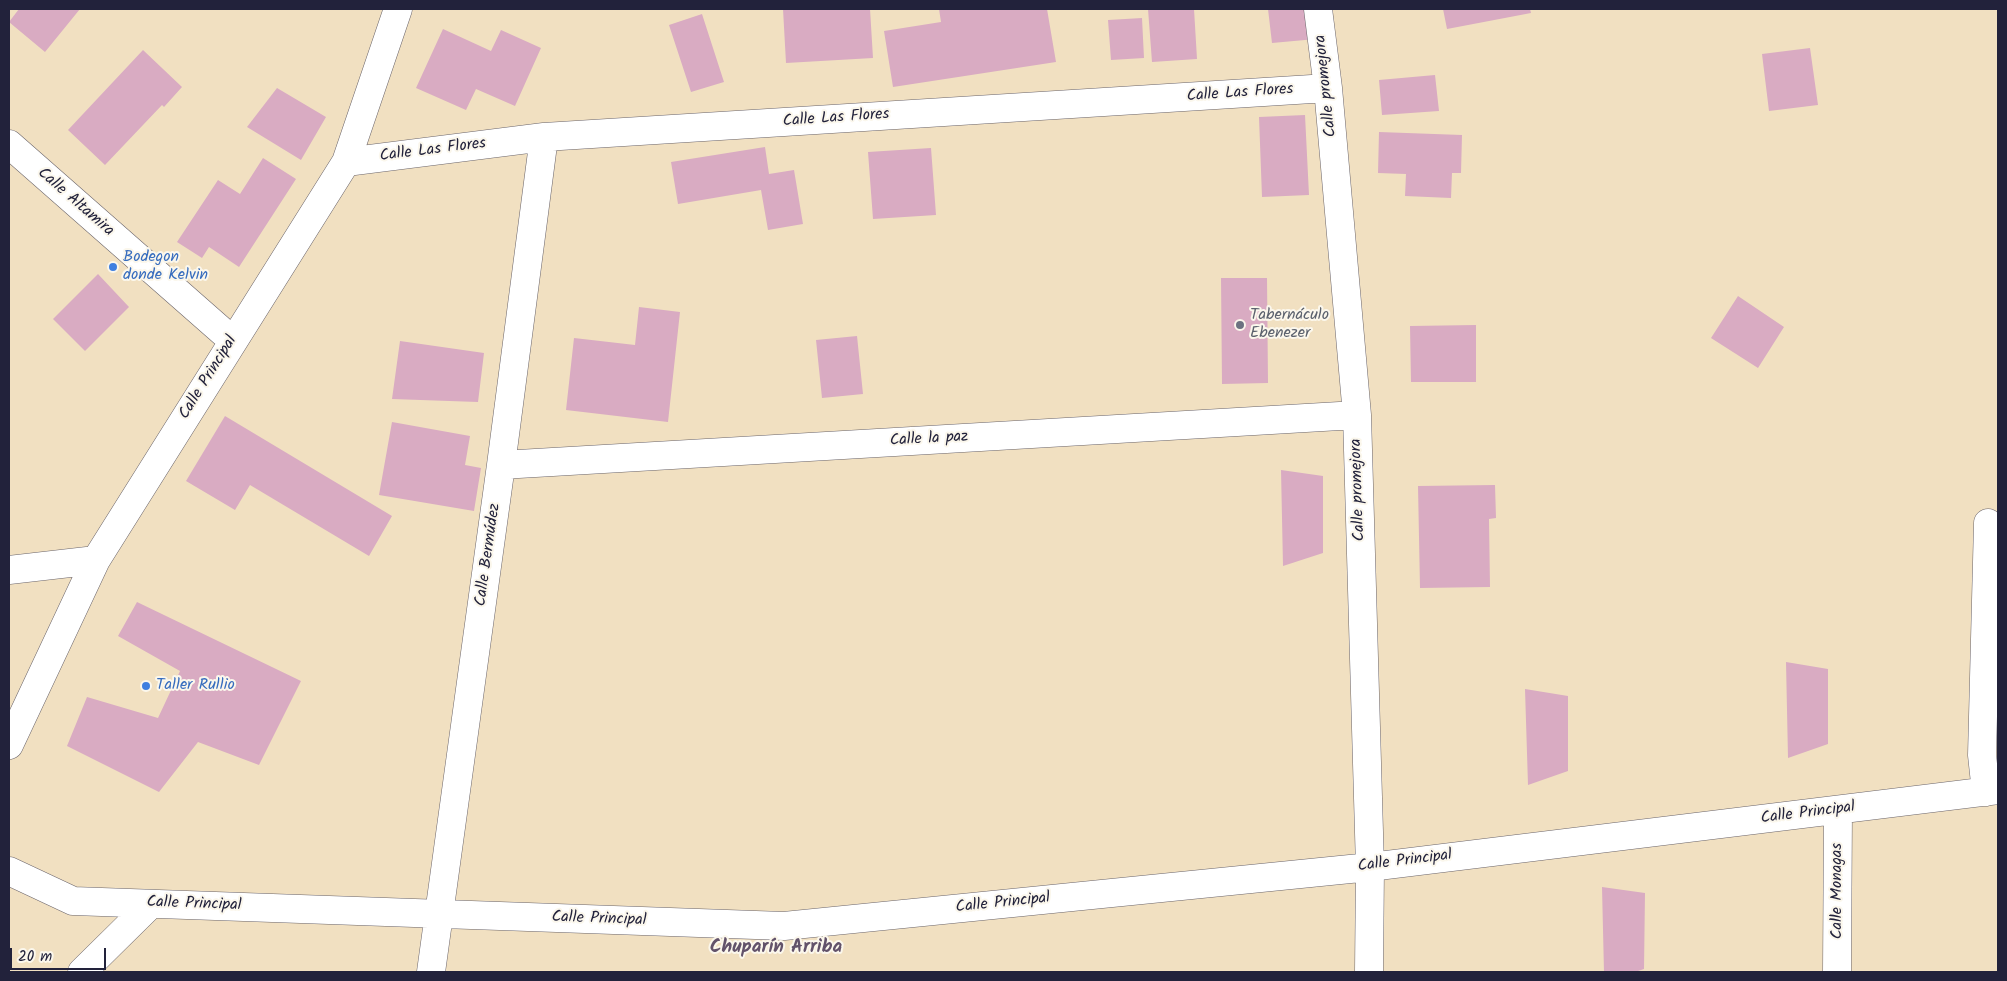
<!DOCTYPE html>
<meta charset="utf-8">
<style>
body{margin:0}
#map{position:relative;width:2007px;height:981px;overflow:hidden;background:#f1e0c1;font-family:Kalam,sans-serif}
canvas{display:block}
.frame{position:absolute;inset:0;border:10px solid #22223b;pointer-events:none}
.scale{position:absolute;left:10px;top:948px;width:96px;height:22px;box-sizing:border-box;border:2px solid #22223b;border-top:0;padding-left:6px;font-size:15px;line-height:18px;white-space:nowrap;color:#22223b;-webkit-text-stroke:4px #fbf7ec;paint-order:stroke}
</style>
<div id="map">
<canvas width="2007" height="981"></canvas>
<div class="frame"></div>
<div class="scale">20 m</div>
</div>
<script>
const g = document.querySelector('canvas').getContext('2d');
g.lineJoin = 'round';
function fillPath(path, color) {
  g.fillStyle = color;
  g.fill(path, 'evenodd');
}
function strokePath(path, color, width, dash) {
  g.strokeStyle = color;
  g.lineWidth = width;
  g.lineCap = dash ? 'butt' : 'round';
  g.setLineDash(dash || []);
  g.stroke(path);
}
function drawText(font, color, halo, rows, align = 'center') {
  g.font = font + ' Kalam,sans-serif';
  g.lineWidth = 4;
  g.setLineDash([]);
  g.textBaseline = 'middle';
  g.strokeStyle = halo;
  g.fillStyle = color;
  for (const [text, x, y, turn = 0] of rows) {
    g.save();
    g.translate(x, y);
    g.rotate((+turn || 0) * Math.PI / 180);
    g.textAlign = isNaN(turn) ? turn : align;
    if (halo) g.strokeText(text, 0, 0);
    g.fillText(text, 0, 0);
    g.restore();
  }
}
fillPath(new Path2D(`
 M 19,9 L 80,9 L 45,52 L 9,22 Z
 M 783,9 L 870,9 L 873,58 L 786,63 Z
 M 939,9 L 1047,9 L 1056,62 L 893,87 L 884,31 L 941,22 Z
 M 1148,9 L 1194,9 L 1197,59 L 1152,62 Z
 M 1268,9 L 1313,9 L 1316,39 L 1272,43 Z
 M 1443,9 L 1530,9 L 1531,13 L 1447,29 Z
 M 702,14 L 724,82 L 691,92 L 669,25 Z
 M 1142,18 L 1144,58 L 1111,60 L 1108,20 Z
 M 443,29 L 491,51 L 501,30 L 541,48 L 515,106 L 476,89 L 466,110 L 416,88 Z
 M 1810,48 L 1818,105 L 1769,111 L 1762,54 Z
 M 143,50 L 182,87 L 164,107 L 162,105 L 105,165 L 68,130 Z
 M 1435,75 L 1439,111 L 1382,115 L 1379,80 Z
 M 277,88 L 326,117 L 301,160 L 247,127 Z
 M 1305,115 L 1309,195 L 1262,197 L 1259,117 Z
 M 1379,132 L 1462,135 L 1461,173 L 1452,173 L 1451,198 L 1405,196 L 1406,174 L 1378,173 Z
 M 765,147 L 769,174 L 794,170 L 803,224 L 768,230 L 761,190 L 678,204 L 671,162 Z
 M 931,148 L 936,215 L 873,219 L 868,152 Z
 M 263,158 L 296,179 L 239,267 L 209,247 L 202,258 L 177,242 L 218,180 L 240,194 Z
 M 98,274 L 129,307 L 85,351 L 53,319 Z
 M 1221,278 L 1267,278 L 1268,383 L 1222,384 Z
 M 1738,296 L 1784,327 L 1758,368 L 1711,338 Z
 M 639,307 L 680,312 L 668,422 L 566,410 L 574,338 L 635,345 Z
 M 1476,325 L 1476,382 L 1411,382 L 1410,326 Z
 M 857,336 L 863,394 L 822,398 L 816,340 Z
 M 400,341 L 484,353 L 478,402 L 392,399 Z
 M 225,416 L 392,516 L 369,556 L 250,485 L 235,510 L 186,481 Z
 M 392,422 L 470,436 L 465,465 L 481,468 L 474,511 L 379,495 Z
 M 1281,470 L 1323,476 L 1323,553 L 1283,566 Z
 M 1495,485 L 1496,518 L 1489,519 L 1490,587 L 1420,588 L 1418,486 Z
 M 137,602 L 301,681 L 259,765 L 198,742 L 159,792 L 67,746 L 87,697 L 158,718 L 180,671 L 118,636 Z
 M 1786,662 L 1828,669 L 1828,744 L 1788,758 Z
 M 1525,689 L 1568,696 L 1568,771 L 1528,785 Z
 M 1602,887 L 1645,893 L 1644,969 L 1635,972 L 1604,972 Z`), '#d9abc2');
const street = new Path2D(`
 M 1318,9 L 1328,88 L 1357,415 L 1370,867 L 1369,972
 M 9,144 L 232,340
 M 346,162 L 544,137 L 1328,88
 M 501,465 L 1357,415
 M 9,570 L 96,560
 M 9,745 L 96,560 L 346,162 L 398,9
 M 1986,792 L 1982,755 L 1988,523
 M 9,871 L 73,901 L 784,926 L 1370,867 L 1998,790
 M 82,972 L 151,904
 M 431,972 L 501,465 L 544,137
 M 1837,972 L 1838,810`);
strokePath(street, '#6a646a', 29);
strokePath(street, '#fff', 28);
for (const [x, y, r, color] of [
 [113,267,5,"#3f7fe0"],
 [1240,325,5,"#6b7280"],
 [146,686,5,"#3f7fe0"]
]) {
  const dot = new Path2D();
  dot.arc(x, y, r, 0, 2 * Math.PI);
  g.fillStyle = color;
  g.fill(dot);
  strokePath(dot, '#fbf7ec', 2);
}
drawText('16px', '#22223b', '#fbf7ec', [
 ["Calle promejora",1327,86,-96],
 ["Calle Las Flores",1240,94,-4],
 ["Calle Las Flores",836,119,-4],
 ["Calle Las Flores",433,151,-7],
 ["Calle Altamira",75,203,41],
 ["Calle Principal",209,378,-58],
 ["Calle la paz",929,440,-3],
 ["Calle promejora",1359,490,-92],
 ["Calle Bermúdez",489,555,-82],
 ["Calle Principal",1808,814,-7],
 ["Calle Principal",1405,862,-7],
 ["Calle Monagas",1838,891,-90],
 ["Calle Principal",1003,904,-6],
 ["Calle Principal",194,905,2],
 ["Calle Principal",599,920,2]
]);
drawText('16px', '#366cbe', '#fbf7ec', [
 ["Bodegon",123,258],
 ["donde Kelvin",123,276],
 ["Taller Rullio",156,686]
], 'left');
drawText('16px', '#5b616d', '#fbf7ec', [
 ["Tabernáculo",1250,316],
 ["Ebenezer",1250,334]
], 'left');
drawText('bold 19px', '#62526a', '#fbf7ec', [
 ["Chuparín Arriba",776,949]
]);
</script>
